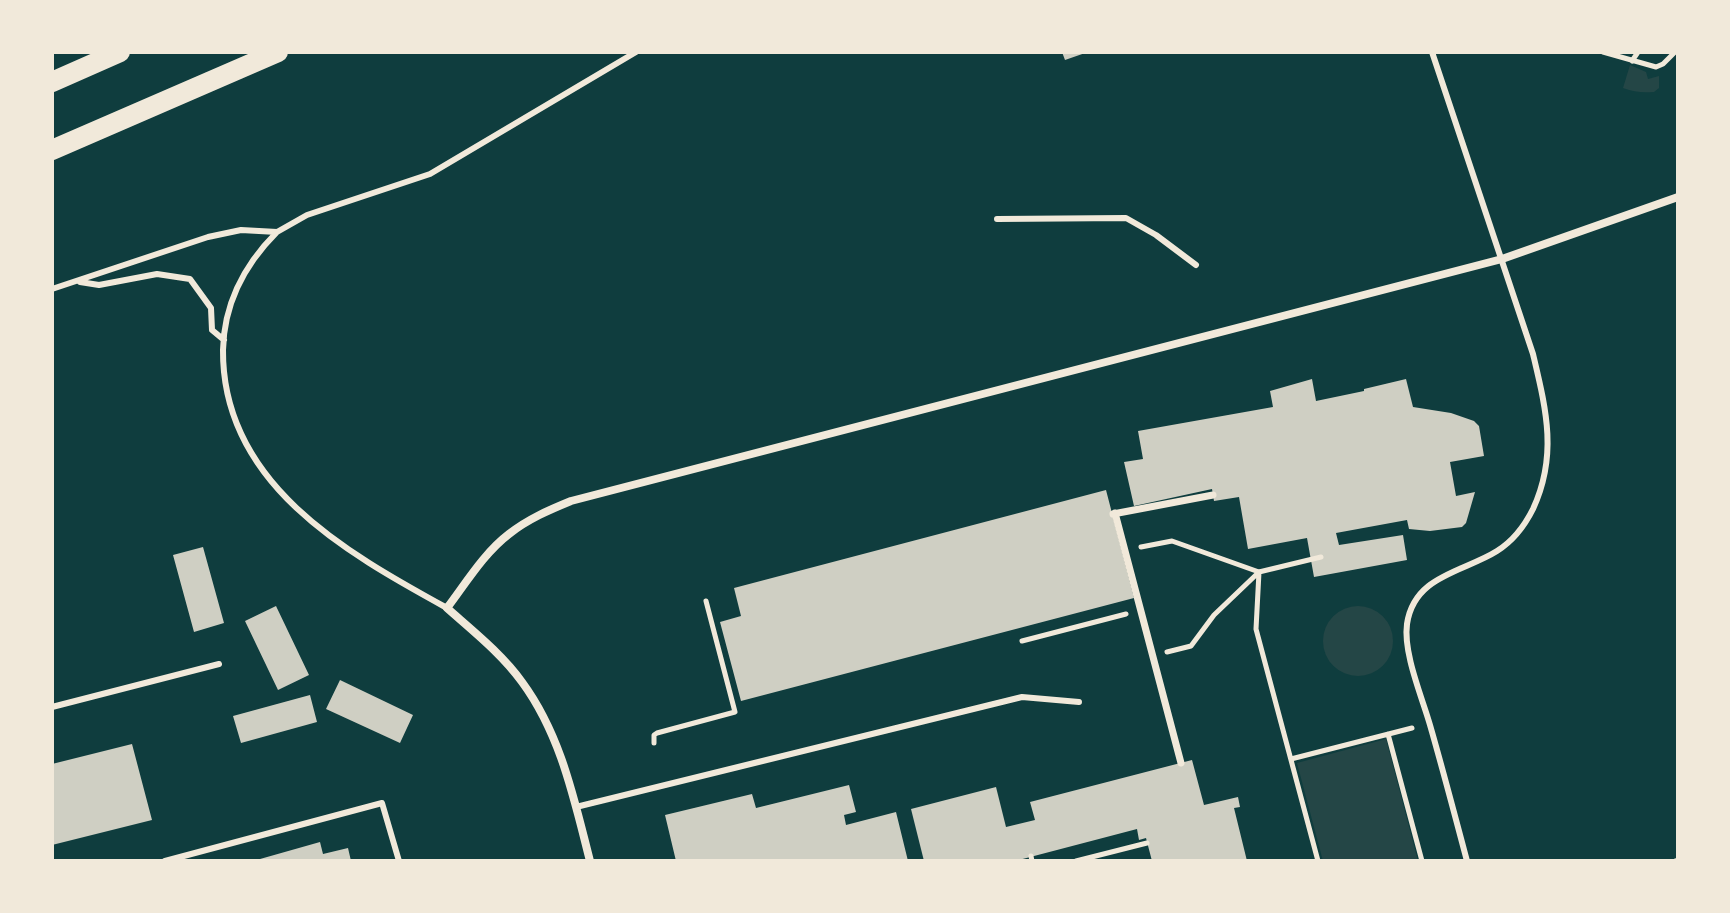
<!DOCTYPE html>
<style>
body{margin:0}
#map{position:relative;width:1730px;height:913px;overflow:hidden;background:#0f3d3e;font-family:"Open Sans",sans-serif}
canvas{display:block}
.frame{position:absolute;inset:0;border:54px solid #f1e9da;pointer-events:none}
</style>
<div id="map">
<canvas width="1730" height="913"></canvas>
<div class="frame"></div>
</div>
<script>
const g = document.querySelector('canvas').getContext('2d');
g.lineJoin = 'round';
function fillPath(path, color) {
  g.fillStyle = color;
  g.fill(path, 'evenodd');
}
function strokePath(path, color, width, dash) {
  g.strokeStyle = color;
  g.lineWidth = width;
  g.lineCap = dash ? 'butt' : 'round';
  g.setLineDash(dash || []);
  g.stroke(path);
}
fillPath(new Path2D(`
 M 1630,65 L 1646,72 L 1648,79 L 1659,76 L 1659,88 L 1654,92 C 1642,93 1634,92 1623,88 Z
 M1323 641a35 35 0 1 1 70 0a35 35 0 1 1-70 0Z
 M 1386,739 L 1418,861 L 1323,861 L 1297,763 Z`), '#244646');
fillPath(new Path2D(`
 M 1062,52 L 1088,52 L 1065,60 Z
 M 1312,379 L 1316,401 L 1364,391 L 1364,389 L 1406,379 L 1413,407 L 1451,413 L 1474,421 L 1479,426 L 1484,456 L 1450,462 L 1456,496 L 1475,492 L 1466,523 L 1462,527 L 1430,531 L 1409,529 L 1407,520 L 1336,533 L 1339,545 L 1403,535 L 1407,560 L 1314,577 L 1307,538 L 1248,549 L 1239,497 L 1214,501 L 1212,489 L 1134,506 L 1124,462 L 1143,459 L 1138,431 L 1273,407 L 1270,391 Z
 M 1106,490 L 1134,598 L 741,701 L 720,622 L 741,616 L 734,588 Z
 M 203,547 L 224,623 L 194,632 L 173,555 Z
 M 276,606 L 309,675 L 278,690 L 245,621 Z
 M 340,680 L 413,715 L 400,743 L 326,709 Z
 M 310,695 L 317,722 L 241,743 L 233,716 Z
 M 132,744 L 152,820 L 52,845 L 52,764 Z
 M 1192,760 L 1204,805 L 1238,797 L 1240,807 L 1234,808 L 1247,861 L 1152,861 L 1146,838 L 1139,840 L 1137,829 L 1015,861 L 924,861 L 911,809 L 996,787 L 1006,827 L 1035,820 L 1030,802 Z
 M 849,785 L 856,812 L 844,815 L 846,825 L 896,812 L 908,861 L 676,861 L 665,815 L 752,794 L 756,808 Z
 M 320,842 L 323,854 L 348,848 L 351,861 L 253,861 Z`), '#cfcfc3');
strokePath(new Path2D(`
 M 1603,52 L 1656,67 L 1663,64 L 1675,52
 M 1632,61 L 1638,52
 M 1141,547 L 1172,541 L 1259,572 L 1321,557
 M 1259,572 L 1256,629 L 1318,861
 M 1022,641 L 1126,614
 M 1167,652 L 1191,646 L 1214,615 L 1259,572
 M 1388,734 L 1422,861
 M 654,743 L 654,735 L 657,733 L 735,712 L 706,601
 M 1291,759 L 1412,728
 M 1031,856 L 1032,861
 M 1076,861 L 1147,843
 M 1675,861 L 1678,860`), '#f1e9da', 5);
strokePath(new Path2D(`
 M 1432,52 L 1533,354 C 1546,409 1558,455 1533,509 C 1525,525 1513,541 1497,551 C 1464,572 1414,575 1407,624 C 1403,653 1422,697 1430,725 C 1443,770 1455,816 1467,861
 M 997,219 L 1126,218 L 1156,235 L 1196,265
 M 277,232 C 245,264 224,304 223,350 C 222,483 345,552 447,608
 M 80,282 L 99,285 L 157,274 L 190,279 L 211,308 L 212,330 L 224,340
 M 52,289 L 208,237 L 241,230 L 277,232 L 307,215 L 430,174 L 636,52
 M 52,707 L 219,664
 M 576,807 L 1022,697 L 1079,702
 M 165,861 L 382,803 L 399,861`), '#f1e9da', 6);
strokePath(new Path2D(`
 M 1115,513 L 1181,763
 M 1113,514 L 1213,495`), '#f1e9da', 7);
strokePath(new Path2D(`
 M 590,861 C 574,799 561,735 522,682 C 502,654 473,631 447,608 C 466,583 484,553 509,534 C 528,519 549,510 571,501 L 1502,259 L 1678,197`), '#f1e9da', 8);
strokePath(new Path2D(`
 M 52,82 L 120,52
 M 52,150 L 278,52`), '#f1e9da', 20);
</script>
